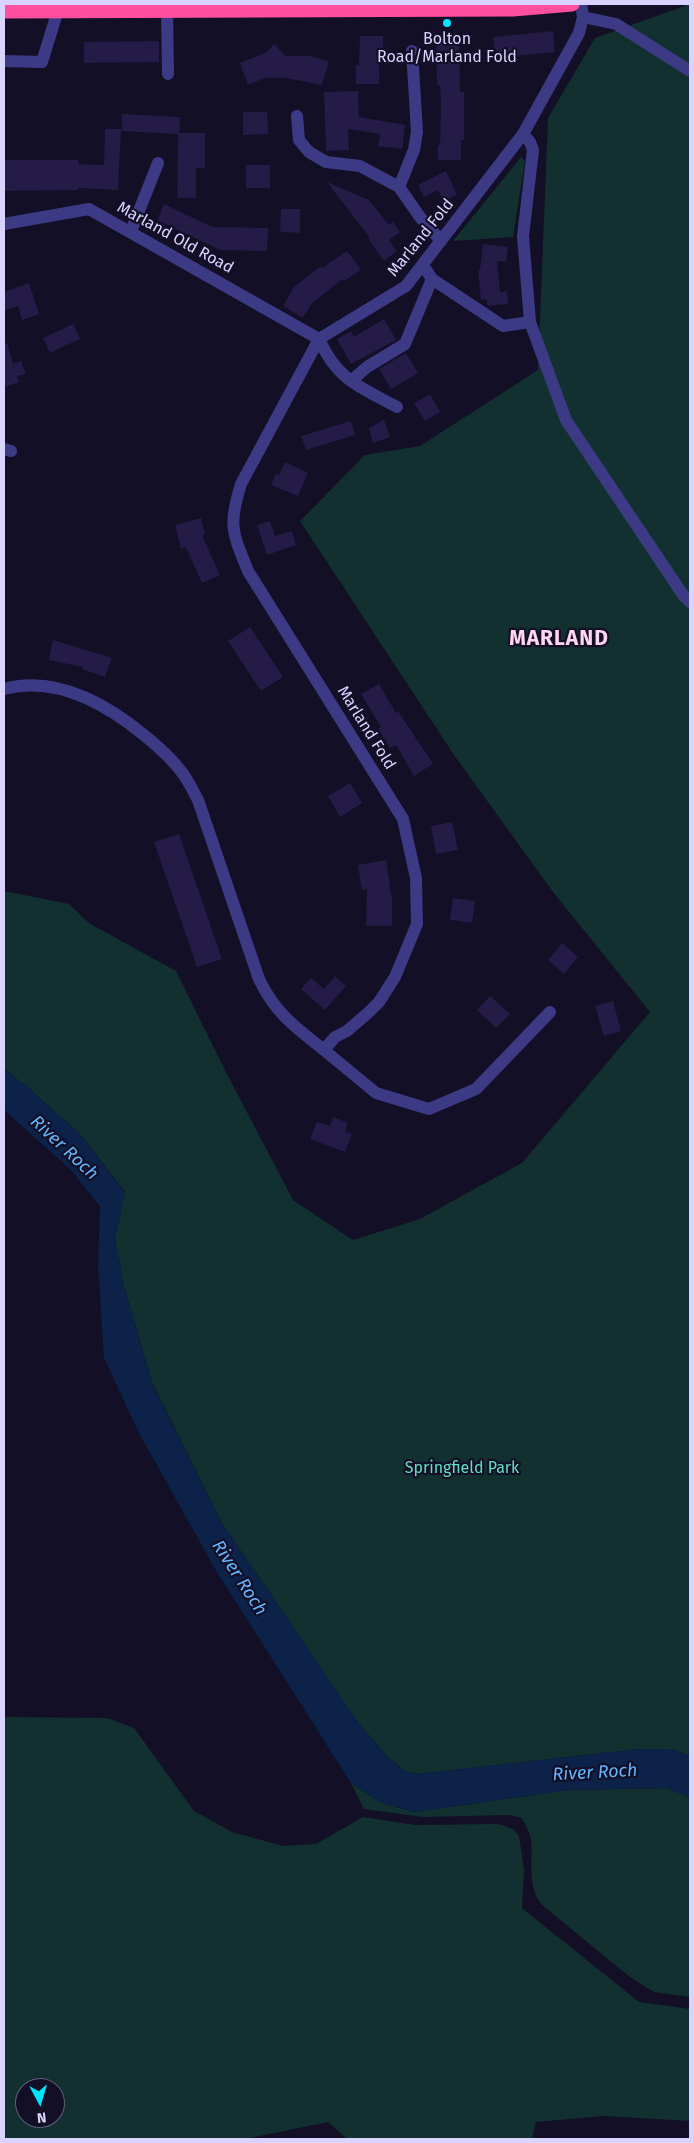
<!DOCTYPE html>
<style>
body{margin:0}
#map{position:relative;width:694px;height:2143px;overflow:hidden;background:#130f26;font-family:"Fira Sans",sans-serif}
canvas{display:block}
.frame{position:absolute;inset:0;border:5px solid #d9d4ff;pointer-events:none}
.north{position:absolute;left:15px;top:2078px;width:50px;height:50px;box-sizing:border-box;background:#130f26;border:1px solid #625e7d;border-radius:50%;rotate:174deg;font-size:14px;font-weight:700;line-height:20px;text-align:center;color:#d9d4ff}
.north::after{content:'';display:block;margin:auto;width:18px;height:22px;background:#00e5ff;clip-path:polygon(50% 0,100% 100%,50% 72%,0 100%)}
</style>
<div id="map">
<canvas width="694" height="2143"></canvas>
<div class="frame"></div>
<div class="north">N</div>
</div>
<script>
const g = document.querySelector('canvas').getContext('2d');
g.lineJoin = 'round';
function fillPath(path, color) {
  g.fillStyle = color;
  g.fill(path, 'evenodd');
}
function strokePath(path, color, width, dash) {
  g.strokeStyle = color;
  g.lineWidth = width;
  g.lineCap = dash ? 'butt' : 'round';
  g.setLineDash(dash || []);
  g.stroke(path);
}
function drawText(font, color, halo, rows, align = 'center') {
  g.font = font + ' "Fira Sans",sans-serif';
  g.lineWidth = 4.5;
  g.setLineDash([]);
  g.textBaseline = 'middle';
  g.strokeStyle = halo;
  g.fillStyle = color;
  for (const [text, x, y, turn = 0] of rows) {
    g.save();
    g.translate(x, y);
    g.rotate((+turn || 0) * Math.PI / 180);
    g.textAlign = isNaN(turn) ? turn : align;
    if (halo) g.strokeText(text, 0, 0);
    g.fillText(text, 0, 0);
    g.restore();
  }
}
fillPath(new Path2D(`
 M 690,4 L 690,1756 L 671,1749 L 639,1749 L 417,1774 L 406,1772 L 387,1756 L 357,1721 L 222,1523 L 152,1382 L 124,1286 L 115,1239 L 125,1192 L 80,1134 L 25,1085 L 4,1069 L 4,891 L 69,904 L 89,923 L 176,971 L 227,1074 L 293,1200 L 353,1240 L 420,1219 L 522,1163 L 650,1012 L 553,892 L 454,755 L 300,521 L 365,455 L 420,446 L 538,370 L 548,118 L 595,38 Z
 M 521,157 L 525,161 L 513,237 L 453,241 Z
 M 4,1717 L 107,1718 L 134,1728 L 194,1811 L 232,1832 L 283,1846 L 316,1844 L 363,1817 L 415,1825 L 499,1824 L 513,1829 L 519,1836 L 524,1870 L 522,1908 L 639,2002 L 690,2009 L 690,2121 L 604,2116 L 536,2122 L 532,2139 L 347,2139 L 328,2122 L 245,2139 L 4,2139 ZM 25,2088 L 55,2088 L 55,2118 L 25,2118 Z
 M 351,1783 L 380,1802 L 414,1812 L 569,1790 L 666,1788 L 690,1797 L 690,1997 L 654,1992 L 630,1977 L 542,1905 C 527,1887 533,1863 531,1840 C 530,1833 525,1825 522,1818 L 509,1815 L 422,1817 L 364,1809 Z`), '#12302f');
fillPath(new Path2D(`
 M 4,1069 L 25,1085 L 80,1134 L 125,1193 L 115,1239 L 124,1286 L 152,1383 L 222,1523 L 357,1721 L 387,1756 L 406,1772 L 417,1774 L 639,1749 L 671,1749 L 690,1756 L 690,1797 L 666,1788 L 569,1790 L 414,1812 L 380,1802 L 351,1783 L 215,1569 L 139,1433 L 104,1358 L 98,1266 L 100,1206 L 71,1170 L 4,1110 Z`), '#0c2248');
fillPath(new Path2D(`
 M 553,31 L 555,52 L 495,58 L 493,37 Z
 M 360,36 L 383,36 L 383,55 L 379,55 L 379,84 L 356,84 L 356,65 L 359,65 Z
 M 436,36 L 449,36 L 449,42 L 459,42 L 460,92 L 464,92 L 464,140 L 461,140 L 461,160 L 438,160 L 438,145 L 440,145 L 441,107 L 440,85 L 437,85 Z
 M 159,41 L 159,62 L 84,63 L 84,42 Z
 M 274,44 L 286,56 L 309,56 L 329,61 L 322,85 L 286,78 L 265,78 L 248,85 L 240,63 L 267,52 Z
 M 358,91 L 359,117 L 405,125 L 402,149 L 378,146 L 380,134 L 348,129 L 349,150 L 326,151 L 324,92 Z
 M 243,112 L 267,112 L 268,134 L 243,135 Z
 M 122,114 L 180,117 L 179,133 L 205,133 L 205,168 L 196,168 L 196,198 L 177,198 L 178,134 L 122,131 Z
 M 105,129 L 121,129 L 118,190 L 78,188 L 78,190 L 4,191 L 4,160 L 78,160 L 78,164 L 104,165 Z
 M 246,165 L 270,165 L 270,188 L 246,188 Z
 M 446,171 L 457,195 L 444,201 L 438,190 L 424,197 L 418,185 Z
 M 327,182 L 369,200 L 389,225 L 393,222 L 400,232 L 389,240 L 397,251 L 384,261 L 368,239 L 370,238 Z
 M 164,204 L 212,227 L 268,228 L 267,251 L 220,250 L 157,220 Z
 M 281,209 L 300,209 L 300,233 L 280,232 Z
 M 483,244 L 508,247 L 506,262 L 497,261 L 500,292 L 507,291 L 508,304 L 488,306 L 486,299 L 481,300 L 478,269 L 480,269 Z
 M 347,251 L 361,270 L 344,281 L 343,279 L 312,303 L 303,318 L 283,306 L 294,287 L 321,266 L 322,268 Z
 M 29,283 L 39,314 L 22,320 L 18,306 L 4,311 L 4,292 Z
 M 384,319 L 396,340 L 351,364 L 337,339 L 351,331 L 354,337 Z
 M 73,324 L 80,339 L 50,353 L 43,338 Z
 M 7,343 L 13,364 L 21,361 L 26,374 L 17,376 L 19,382 L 4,387 L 4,344 Z
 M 406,353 L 418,373 L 391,389 L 379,369 Z
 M 430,394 L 440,412 L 425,421 L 414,403 Z
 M 384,420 L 390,437 L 373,443 L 369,428 Z
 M 351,421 L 355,435 L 306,450 L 301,436 Z
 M 285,462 L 308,473 L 298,496 L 271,485 L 276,473 L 279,475 Z
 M 201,518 L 205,534 L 202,535 L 220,575 L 202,583 L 186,547 L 181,549 L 175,525 Z
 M 270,521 L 275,536 L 292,531 L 296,545 L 267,555 L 257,525 Z
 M 250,627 L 283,677 L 261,691 L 228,641 Z
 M 53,640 L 112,658 L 105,677 L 82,669 L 83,667 L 49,660 Z
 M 379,684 L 396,713 L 398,711 L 433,764 L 414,776 L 396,745 L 390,748 L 378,729 L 381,727 L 361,694 Z
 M 350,783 L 362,803 L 340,817 L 328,796 Z
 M 452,822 L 458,850 L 436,854 L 431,826 Z
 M 179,834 L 222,959 L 197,967 L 154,842 Z
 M 386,860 L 392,899 L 392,926 L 366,926 L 367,889 L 362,890 L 358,865 Z
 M 453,898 L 475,901 L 472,923 L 450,920 Z
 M 562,943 L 578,957 L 564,974 L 548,960 Z
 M 335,976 L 346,986 L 325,1010 L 301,989 L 311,978 L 324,989 Z
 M 490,996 L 510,1014 L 496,1028 L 477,1010 Z
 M 613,1001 L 621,1031 L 604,1036 L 595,1006 Z
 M 333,1117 L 348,1123 L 345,1132 L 352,1134 L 345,1152 L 310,1139 L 317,1122 L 330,1126 Z`), '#241b47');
strokePath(new Path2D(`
 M 167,9 L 168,74
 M 583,17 L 616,24 L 690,71
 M 4,61 L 42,62 L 58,10
 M 297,116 L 299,140 L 309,152 L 326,162 L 360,166 L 399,187 L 420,217 L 441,241
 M 399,187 L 414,150 L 417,132 L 412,51
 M 4,224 L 89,209 L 319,339 C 337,380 360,387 397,407
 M 131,231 L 158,163
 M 423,265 L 432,279 L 503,326 L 530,322 L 523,236 L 533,150 L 530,142 L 523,134
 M 530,322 L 566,420 L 683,595 L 690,602
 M 351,381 L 367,367 L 405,344 L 432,279
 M 4,449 L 11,451
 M 4,689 C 56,675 105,703 144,735 C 160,748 177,763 187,780 C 191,786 194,793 198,800 L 259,979 C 275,1013 295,1027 324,1050 L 335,1037 L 347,1031 L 369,1012 L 379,1002 L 395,977 L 417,924 L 416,878 L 403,819 L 248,571 C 232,531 228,526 241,484 L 319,339 L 406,286 L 523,134 L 579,33 L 583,17 L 581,4
 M 324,1050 L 376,1093 L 429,1109 L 476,1089 L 550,1012`), '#3d3a85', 12);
strokePath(new Path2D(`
 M 4,11 L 513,9 L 572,4`), '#ff4fa3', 15);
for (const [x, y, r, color] of [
 [447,23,5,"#00e5ff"]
]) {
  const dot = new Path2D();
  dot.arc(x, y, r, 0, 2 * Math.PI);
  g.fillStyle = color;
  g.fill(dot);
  strokePath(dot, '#130f26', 2);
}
drawText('16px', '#d9d4ff', '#130f26', [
 ["Bolton",447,40],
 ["Road/Marland Fold",447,58]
]);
drawText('16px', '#d9d4ff', '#130f26', [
 ["Marland Old Road",175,238,29],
 ["Marland Fold",421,238,-51],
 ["Marland Fold",366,728,58]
]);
drawText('16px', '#5fe0c0', '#130f26', [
 ["Springfield Park",462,1469]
]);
drawText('italic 18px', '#62b6ff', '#130f26', [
 ["River Roch",64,1148,43],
 ["River Roch",239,1578,57],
 ["River Roch",595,1773,-3]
]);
g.letterSpacing = '1px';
drawText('bold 21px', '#ffd6f0', '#130f26', [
 ["MARLAND",559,639]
]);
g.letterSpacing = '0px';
</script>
